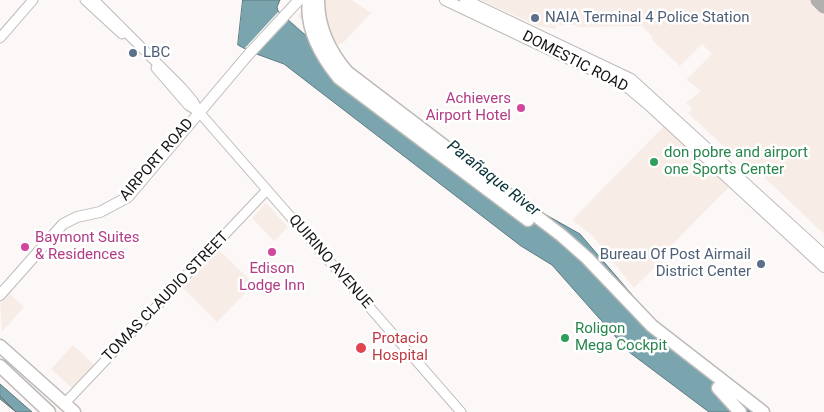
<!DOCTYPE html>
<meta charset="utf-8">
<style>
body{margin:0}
canvas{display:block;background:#fcf8f7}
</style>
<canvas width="824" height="412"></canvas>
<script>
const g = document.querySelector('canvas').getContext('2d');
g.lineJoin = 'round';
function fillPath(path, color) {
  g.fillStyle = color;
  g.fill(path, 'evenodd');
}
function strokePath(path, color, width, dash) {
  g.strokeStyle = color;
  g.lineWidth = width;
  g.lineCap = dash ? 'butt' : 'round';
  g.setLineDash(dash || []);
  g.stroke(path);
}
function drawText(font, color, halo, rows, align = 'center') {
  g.font = font + ' Roboto,sans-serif';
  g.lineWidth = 5;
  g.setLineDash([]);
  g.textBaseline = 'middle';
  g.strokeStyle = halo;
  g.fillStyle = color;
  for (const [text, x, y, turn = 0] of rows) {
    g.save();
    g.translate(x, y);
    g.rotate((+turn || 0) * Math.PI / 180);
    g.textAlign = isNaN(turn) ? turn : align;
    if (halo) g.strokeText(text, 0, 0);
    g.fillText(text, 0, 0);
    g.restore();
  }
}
fillPath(new Path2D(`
 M 312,0 L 352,0 L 371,13 L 344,42 L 335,46 L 297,16 Z
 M 480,0 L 824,0 L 824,234 L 747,161 L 745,163 L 740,158 L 738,160 L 688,113 L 692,109 L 686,103 L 701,91 L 686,80 L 712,54 L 702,44 L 680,66 L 651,39 L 653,37 L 642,26 L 577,27 L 577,25 L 557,25 L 555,29 L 538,26 Z
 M 664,126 L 730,186 L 662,255 L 664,258 L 634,288 L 593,236 L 572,220 Z
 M 266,203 L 288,227 L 274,241 L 252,218 Z
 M 219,250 L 254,284 L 217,322 L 183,288 Z
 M 8,292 L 24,307 L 2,332 L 0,302 Z
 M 73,345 L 94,365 L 72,388 L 51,369 Z`), '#f8ece7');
const water = new Path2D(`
 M 243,0 L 280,0 L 277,7 L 278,11 L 303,33 L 532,207 L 580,234 L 657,324 L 770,412 L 709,412 L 629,352 L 552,265 L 521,246 L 284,64 L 251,52 L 238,45 Z
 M 0,384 L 32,412 L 16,412 L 0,399 Z`);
fillPath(water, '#7ba5ae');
strokePath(water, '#5c7a80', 1);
fillPath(new Path2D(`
 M 278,12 L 288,21 L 255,56 L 253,56 L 245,48 Z`), '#fcf8f7');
strokePath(new Path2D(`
 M 818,0 L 824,6`), '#b2b0ae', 15);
const secondary = new Path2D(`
 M 85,0 L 122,34
 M 94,0 L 182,88 L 193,101 L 199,112 L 461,412
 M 0,38 L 33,0
 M 156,68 L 188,105 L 199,112
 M 65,403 L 266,191`);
const primary = new Path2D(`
 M 445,0 L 626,86 L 651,107 L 824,267
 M 465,0 L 631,79 L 824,255
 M 0,295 L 63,224 L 77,217 L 100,212 L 128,197 L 248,55 L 299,0`);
const highway = new Path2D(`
 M 309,0 C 305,29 322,57 339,78 L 528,220
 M 318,0 C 318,28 329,51 347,72 L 561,235 L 587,258 L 652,326 L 763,412
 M 0,346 L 74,412
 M 0,366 L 49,412
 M 718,388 L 740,412`);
strokePath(secondary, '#bdbab8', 11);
strokePath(primary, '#bdbab8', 12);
strokePath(highway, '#bdbab8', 15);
strokePath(secondary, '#fff', 9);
strokePath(primary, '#fff', 10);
strokePath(highway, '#fff', 12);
strokePath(new Path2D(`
 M 0,396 L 16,412`), '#696766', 1);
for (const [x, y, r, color] of [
 [535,18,5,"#5c6f8a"],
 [133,53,5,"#5c6f8a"],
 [521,108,5,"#d1479c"],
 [654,162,5,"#2e9e5b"],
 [25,247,5,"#d1479c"],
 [272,252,5,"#d1479c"],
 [761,264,5,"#5c6f8a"],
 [565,338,5,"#2e9e5b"],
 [361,348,6,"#e0444e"]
]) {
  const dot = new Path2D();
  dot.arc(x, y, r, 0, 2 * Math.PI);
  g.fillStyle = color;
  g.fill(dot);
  strokePath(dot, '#fff', 2);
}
drawText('15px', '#4e5e75', '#fff', [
 ["NAIA Terminal 4 Police Station",545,18],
 ["LBC",143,53],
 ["Bureau Of Post Airmail",751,255,"right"],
 ["District Center",751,272,"right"]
], 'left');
drawText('15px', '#151413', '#fff', [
 ["DOMESTIC ROAD",575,62,27],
 ["AIRPORT ROAD",157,160,-49],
 ["QUIRINO AVENUE",330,262,49],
 ["TOMAS CLAUDIO STREET",166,297,-46]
]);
drawText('15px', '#b23c85', '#fff', [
 ["Achievers",511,99],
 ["Airport Hotel",511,116],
 ["Baymont Suites",35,238,"left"],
 ["& Residences",35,255,"left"],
 ["Edison",272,269,"center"],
 ["Lodge Inn",272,286,"center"]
], 'right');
drawText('15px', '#27864d', '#fff', [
 ["don pobre and airport",664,153],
 ["one Sports Center",664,170],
 ["Roligon",575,329],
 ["Mega Cockpit",575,346]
], 'left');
drawText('15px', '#be3a42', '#fff', [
 ["Protacio",372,339],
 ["Hospital",372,356]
], 'left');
drawText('italic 16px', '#053138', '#fff', [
 ["Parañaque River",493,179,38]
]);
</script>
